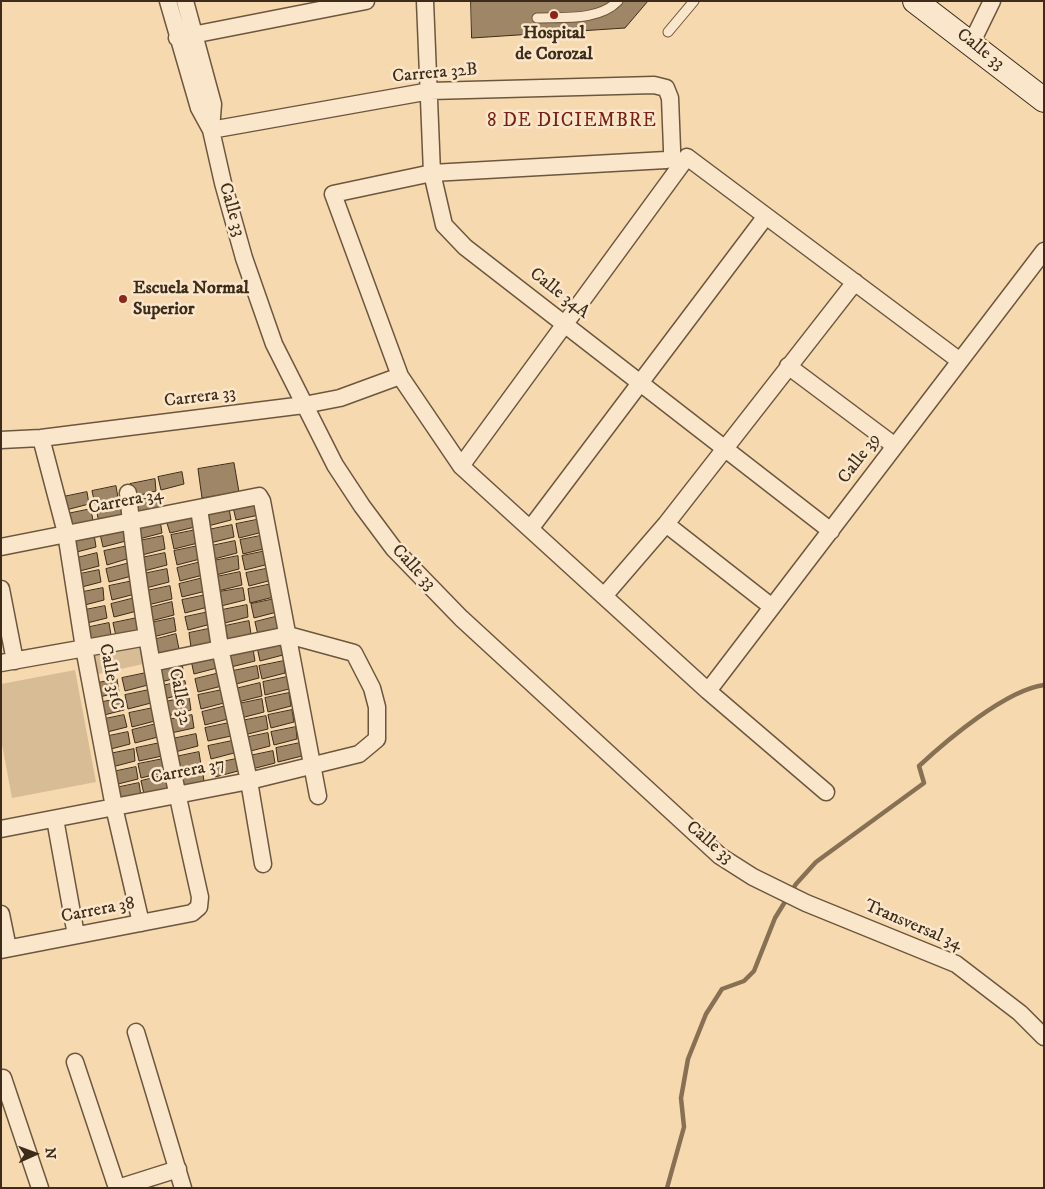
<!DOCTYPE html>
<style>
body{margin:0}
#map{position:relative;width:1045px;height:1189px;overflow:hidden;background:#f7d9af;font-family:"IM FELL DW Pica",serif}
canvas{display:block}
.frame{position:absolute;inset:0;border:2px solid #3d2c19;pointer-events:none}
.north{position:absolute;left:10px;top:1129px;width:50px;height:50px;-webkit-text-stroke:4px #fae6cb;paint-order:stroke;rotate:88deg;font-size:14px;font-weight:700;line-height:20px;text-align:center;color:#3d2c19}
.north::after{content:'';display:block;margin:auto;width:18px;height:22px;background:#3d2c19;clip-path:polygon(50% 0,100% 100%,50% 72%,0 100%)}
</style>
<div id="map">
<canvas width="1045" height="1189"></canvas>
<div class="frame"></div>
<div class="north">N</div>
</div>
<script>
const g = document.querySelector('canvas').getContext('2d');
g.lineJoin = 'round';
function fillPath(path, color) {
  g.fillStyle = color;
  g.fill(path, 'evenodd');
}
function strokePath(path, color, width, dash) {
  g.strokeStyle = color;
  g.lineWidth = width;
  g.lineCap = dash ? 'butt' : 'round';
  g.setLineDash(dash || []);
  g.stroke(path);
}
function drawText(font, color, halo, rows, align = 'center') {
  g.font = font + ' "IM FELL DW Pica",serif';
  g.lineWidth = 5;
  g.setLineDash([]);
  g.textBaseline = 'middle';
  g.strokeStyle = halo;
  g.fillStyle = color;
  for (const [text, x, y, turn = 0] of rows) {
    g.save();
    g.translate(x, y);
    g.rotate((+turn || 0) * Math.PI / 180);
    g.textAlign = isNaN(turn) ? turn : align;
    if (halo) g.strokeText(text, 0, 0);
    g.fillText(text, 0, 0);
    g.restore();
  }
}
fillPath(new Path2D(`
 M 140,643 L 143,664 L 94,675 L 89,653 Z
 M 75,670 L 96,782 L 12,798 L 1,739 L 1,684 Z`), '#d7bc96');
strokePath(new Path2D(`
 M 667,1188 L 684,1127 L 681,1098 L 688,1059 L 706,1014 L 722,989 L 744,981 L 754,971 L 775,918 L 796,884 L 816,862 L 924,783 L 919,766 C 947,740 1006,690 1044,685`), '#877054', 4.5);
const building = new Path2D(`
 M 471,1 L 648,1 L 625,28 L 472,38 Z
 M 234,463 L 239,492 L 202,498 L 198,469 Z
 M 182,472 L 184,484 L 161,490 L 158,477 Z
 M 155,479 L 156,491 L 133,497 L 130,484 Z
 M 116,486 L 118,498 L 95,504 L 92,491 Z
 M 87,492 L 89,504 L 66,510 L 63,497 Z
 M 158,497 L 160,509 L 136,515 L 133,501 Z
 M 257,502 L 259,515 L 236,520 L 233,507 Z
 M 120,503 L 122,516 L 99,522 L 96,509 Z
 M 229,508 L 231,520 L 208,526 L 205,513 Z
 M 91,509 L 93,521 L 70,527 L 67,514 Z
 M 193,513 L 195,527 L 170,533 L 166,520 Z
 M 261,519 L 263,532 L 239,538 L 236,524 Z
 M 160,520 L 162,533 L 139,539 L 136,525 Z
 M 232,525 L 234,537 L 210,543 L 208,530 Z
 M 125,528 L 126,541 L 103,547 L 100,534 Z
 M 196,530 L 198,543 L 174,549 L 171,535 Z
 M 94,534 L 96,547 L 73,553 L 70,539 Z
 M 265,535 L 267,548 L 243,554 L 240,540 Z
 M 163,536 L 165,549 L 142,555 L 139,541 Z
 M 235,541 L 237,553 L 214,559 L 211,546 Z
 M 128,546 L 130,558 L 107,565 L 104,551 Z
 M 198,546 L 200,559 L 177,565 L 174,551 Z
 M 266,551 L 269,564 L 245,570 L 242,556 Z
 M 97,553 L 99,566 L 76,572 L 73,559 Z
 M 165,553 L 167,565 L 144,571 L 141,558 Z
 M 238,556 L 239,569 L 216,575 L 213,561 Z
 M 201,562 L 203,575 L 180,581 L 177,568 Z
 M 130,563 L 132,576 L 109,582 L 106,569 Z
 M 270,568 L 272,580 L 249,586 L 246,573 Z
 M 167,569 L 169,582 L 146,588 L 143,574 Z
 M 99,570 L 101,582 L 78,588 L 75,575 Z
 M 240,572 L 242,585 L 218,591 L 216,577 Z
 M 203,578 L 206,591 L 182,597 L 179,584 Z
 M 133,581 L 135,594 L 112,600 L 109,586 Z
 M 272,584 L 274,597 L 250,603 L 248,589 Z
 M 170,586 L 172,599 L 148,605 L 146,591 Z
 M 103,588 L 104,600 L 81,606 L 78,593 Z
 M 243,588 L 245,600 L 221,606 L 219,592 Z
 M 206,595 L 208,607 L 185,613 L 182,600 Z
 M 135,598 L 137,611 L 114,617 L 111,604 Z
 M 275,599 L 277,612 L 254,618 L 251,604 Z
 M 172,602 L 174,615 L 151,621 L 148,608 Z
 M 247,605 L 248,617 L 225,623 L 222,610 Z
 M 105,606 L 107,618 L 83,624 L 80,611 Z
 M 209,612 L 211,624 L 188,630 L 185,617 Z
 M 279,616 L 281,629 L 258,635 L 255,622 Z
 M 137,618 L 140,630 L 116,636 L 113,623 Z
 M 174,618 L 176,631 L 153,637 L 150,623 Z
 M 249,621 L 251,634 L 228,640 L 225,626 Z
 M 109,623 L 111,635 L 88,641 L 85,628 Z
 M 213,628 L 215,641 L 191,647 L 189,633 Z
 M 176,634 L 179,649 L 157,656 L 153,640 Z
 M 281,642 L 283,655 L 260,661 L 257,647 Z
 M 253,649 L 255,661 L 231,667 L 228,654 Z
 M 216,655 L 217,668 L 194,674 L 191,660 Z
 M 284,661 L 285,673 L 262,679 L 259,666 Z
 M 182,663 L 184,676 L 161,682 L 158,668 Z
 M 257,666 L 259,678 L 236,684 L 233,671 Z
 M 146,673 L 148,685 L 125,691 L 122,678 Z
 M 220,673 L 222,686 L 198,692 L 195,679 Z
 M 287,677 L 289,689 L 265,695 L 263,682 Z
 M 117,679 L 119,692 L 96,698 L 93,684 Z
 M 185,681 L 187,693 L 164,699 L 161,686 Z
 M 260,683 L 262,696 L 238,702 L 235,689 Z
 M 149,690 L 151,703 L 128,709 L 125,695 Z
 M 222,690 L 224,703 L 201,709 L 198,695 Z
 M 289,693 L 291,706 L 268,712 L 265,698 Z
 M 189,697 L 191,710 L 167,716 L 165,702 Z
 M 122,698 L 124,710 L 100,716 L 98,703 Z
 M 262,699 L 264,712 L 241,718 L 238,704 Z
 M 226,706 L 228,719 L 205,725 L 202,712 Z
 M 153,708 L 155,721 L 132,727 L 129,713 Z
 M 292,710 L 294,722 L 271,728 L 268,715 Z
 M 124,715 L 127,727 L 103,733 L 100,720 Z
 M 192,715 L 194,728 L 171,733 L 168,720 Z
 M 266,716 L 268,729 L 244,735 L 241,721 Z
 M 229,723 L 231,736 L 208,741 L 205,728 Z
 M 156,724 L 158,737 L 135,743 L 132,730 Z
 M 296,727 L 297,739 L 274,745 L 271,732 Z
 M 128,732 L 130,744 L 107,750 L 104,737 Z
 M 268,733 L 270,746 L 247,752 L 244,738 Z
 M 196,734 L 198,746 L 175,752 L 172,739 Z
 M 232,741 L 234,753 L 211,759 L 208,746 Z
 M 160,743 L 162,756 L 139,761 L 136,748 Z
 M 300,743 L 302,756 L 278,762 L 276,748 Z
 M 134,749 L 135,761 L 112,767 L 109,754 Z
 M 273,751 L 275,763 L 252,769 L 249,756 Z
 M 199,752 L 201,765 L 177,771 L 175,757 Z
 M 163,759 L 165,772 L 141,778 L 138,764 Z
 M 236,759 L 238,771 L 215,777 L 212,764 Z
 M 136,767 L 138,779 L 114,785 L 112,772 Z
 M 202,768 L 204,781 L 181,787 L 178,774 Z
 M 166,775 L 167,788 L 144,794 L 141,781 Z
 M 139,783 L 141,796 L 118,802 L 115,788 Z`);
fillPath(building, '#9e8667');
strokePath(building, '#3d2c19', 1);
const lane = new Path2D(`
 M 537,18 C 563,17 599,21 618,1
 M 668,32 L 694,1`);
const street = new Path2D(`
 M 168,1 L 199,108 L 211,130 L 223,183 L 244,258 L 274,344 L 335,465 L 362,506 L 394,549 L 461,618 L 720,856 L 753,877 L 806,903 L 956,964 L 1020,1013 L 1044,1037
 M 185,1 L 213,104 L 211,130
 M 425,1 L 432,173 L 444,225 L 465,247 L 831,531
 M 177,38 L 366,1
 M 971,44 L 992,1
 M 211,130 L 430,91 L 654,85 L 666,88 L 670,98 L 672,149 L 672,157 L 666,160 L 432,173 L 333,194 L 400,376 L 461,466 L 708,691 L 826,792
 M 788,366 L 895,446
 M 41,438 L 66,533 L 84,648 L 114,807 L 141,923
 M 1,440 L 41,438 L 304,405 L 340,398 L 400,376
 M 461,466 L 687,157 L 960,361
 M 199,509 L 220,648 L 249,781 L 263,864
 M 666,524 L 772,607
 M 530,529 L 766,216
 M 1,547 L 259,496 L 262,501 L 318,796
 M 1,589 L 15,661
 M 604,596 L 666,524 L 855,282
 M 1,663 L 147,637
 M 708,691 L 1044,251
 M 55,819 L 76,935
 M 1,829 L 249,781 L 359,754 L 377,739 L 377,707 L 372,688 L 354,653 L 288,635 L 152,663
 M 1,914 L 8,948
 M 1,950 L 192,913 L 199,907 L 200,897 C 170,764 141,629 128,493
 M 136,1032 L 183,1188
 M 75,1062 L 117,1188
 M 3,1078 L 40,1188
 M 118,1188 L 178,1169`);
const secondary = new Path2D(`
 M 915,1 L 1044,100`);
strokePath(lane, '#6c573e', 11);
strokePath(street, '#6c573e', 19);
strokePath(secondary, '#3d2c19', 26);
strokePath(lane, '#fae6cb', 9);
strokePath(street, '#fae6cb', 16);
strokePath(secondary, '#fae6cb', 24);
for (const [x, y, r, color] of [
 [554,15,5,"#8f2418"],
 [123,299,5,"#8f2418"]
]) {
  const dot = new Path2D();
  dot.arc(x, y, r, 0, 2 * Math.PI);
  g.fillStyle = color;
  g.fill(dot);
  strokePath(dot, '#fae6cb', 2);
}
drawText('bold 18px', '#3d2c19', '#fae6cb', [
 ["Hospital",554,34],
 ["de Corozal",554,55],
 ["Escuela Normal",133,289,"left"],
 ["Superior",133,310,"left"]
]);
drawText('18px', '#3d2c19', '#fae6cb', [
 ["Calle 33",980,50,38],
 ["Carrera 32B",435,74,-5],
 ["Calle 33",231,210,74],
 ["Calle 34A",559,294,38],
 ["Carrera 33",200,398,-7],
 ["Calle 39",860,459,-53],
 ["Carrera 34",126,502,-11],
 ["Calle 33",413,568,47],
 ["Calle 31C",110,677,79],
 ["Calle 32",179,697,79],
 ["Carrera 37",188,772,-11],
 ["Calle 33",709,843,40],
 ["Carrera 38",98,911,-11],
 ["Transversal 34",913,926,23]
]);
g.letterSpacing = '1px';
drawText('19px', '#7a1f14', '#fae6cb', [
 ["8 DE DICIEMBRE",572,122]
]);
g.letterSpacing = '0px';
</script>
